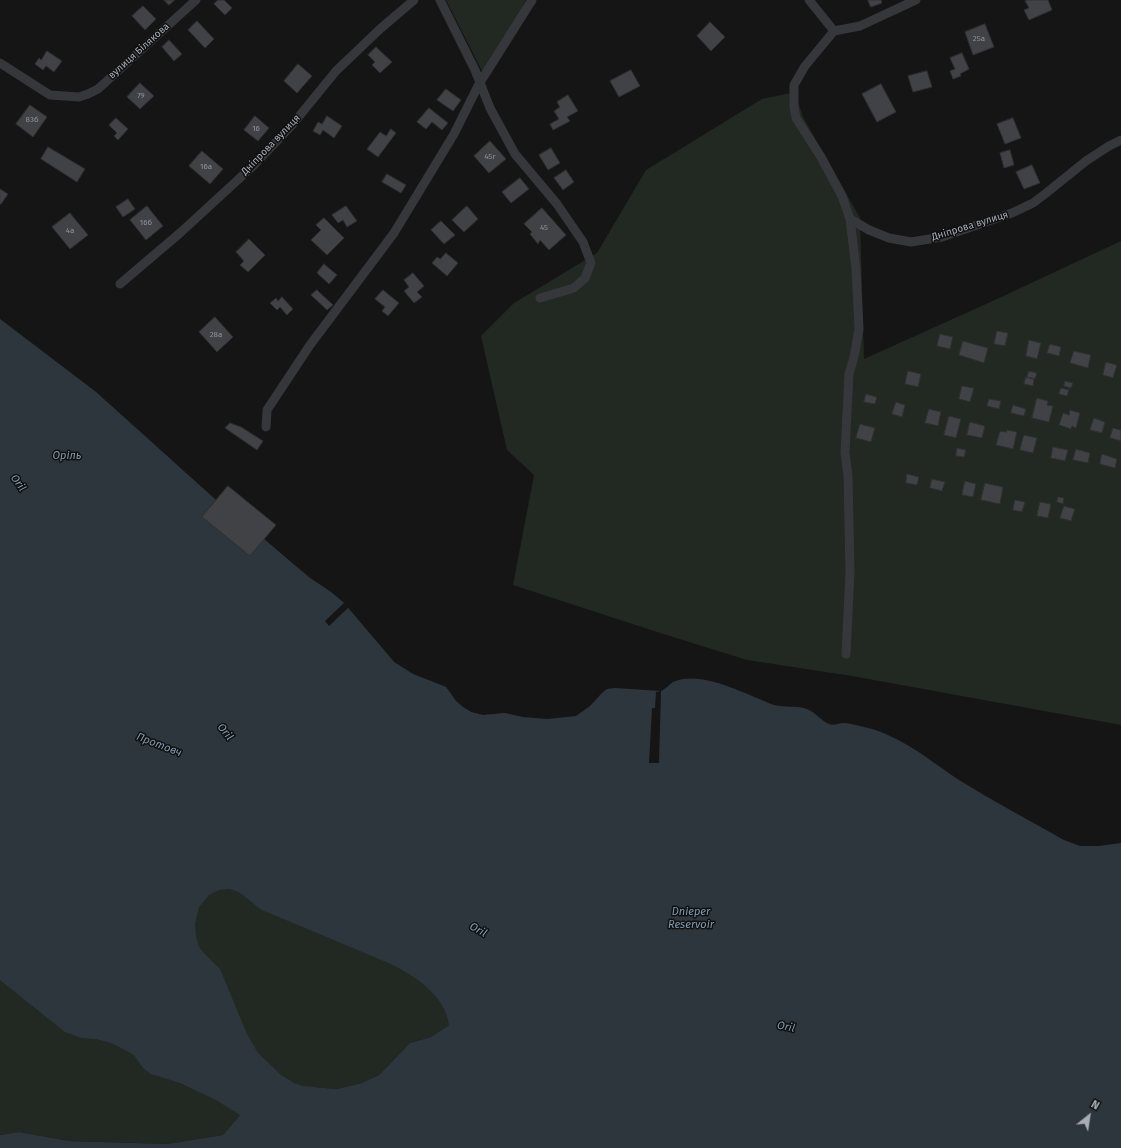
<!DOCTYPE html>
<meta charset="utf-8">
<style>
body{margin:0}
#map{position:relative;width:1121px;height:1148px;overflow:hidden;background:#151516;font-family:"Fira Sans",sans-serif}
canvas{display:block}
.north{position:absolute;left:1069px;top:1096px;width:40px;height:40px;-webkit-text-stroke:3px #101011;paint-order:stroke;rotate:30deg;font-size:11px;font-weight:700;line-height:16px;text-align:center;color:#a7acb6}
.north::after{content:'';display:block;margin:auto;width:14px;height:18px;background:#a7acb6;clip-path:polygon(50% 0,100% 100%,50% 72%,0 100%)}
</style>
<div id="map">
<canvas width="1121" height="1148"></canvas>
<div class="north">N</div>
</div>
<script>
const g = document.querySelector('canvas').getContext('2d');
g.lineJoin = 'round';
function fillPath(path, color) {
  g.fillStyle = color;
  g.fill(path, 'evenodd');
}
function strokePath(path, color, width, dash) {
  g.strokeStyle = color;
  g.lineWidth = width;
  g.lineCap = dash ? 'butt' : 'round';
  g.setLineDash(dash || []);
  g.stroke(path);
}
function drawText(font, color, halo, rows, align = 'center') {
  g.font = font + ' "Fira Sans",sans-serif';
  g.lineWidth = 3;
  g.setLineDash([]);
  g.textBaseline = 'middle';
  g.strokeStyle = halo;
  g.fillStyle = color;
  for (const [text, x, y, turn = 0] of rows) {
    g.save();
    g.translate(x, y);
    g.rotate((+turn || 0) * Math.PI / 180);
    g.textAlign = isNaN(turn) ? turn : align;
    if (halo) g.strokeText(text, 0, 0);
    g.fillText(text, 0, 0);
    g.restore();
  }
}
fillPath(new Path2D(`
 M 446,0 L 526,0 L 519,14 L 482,71 Z
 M 795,92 L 803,117 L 860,218 L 864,359 L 997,299 L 1121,241 L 1121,725 L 852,676 L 747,660 L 657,632 L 513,585 L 534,475 L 507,450 L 481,336 L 514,303 L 597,253 L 646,170 L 762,99 Z
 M 0,319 L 96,392 L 216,500 L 310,578 L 331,592 L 344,603 L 394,662 L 413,674 L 446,687 L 456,701 L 463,707 L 471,712 L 483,715 L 505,713 L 449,1025 L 431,1037 L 410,1043 L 379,1075 L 359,1084 L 336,1089 L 314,1087 L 240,1115 L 223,1135 L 167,1144 L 69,1141 L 19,1132 L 0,1135 Z`), '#212922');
fillPath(new Path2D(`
 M 0,319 L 96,392 L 216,500 L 203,517 L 250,556 L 264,539 L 310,578 L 331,592 L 344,603 L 394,662 L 413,674 L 446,687 L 456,701 L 463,707 L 471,712 L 483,715 L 505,713 L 523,717 L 547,719 L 576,716 L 590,706 L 602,693 L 607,689 L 615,688 L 661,691 C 665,689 669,685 673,682 C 701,669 747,695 774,705 C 785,708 796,705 807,709 C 816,713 822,721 829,724 C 834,726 839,723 844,723 C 859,725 876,729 890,736 C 915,747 936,765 959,780 C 993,801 1029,820 1064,840 L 1080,846 L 1099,846 L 1121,843 L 1121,1148 L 0,1148 L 0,1135 L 19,1132 L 69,1141 L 167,1144 L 223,1135 L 240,1115 L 216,1100 L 180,1083 L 151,1074 L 143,1068 L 134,1055 L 123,1049 L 111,1043 L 96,1039 L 81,1038 L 65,1032 L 0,980 ZM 230,889 C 243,892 251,903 262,910 L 391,964 C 416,977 445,995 449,1025 L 431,1037 L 410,1043 L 379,1075 L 359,1084 L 336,1089 L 302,1086 L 294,1083 L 281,1075 L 258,1053 L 247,1034 L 220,969 L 204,953 L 199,947 L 196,937 L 195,924 L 199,907 L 209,895 L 219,890 Z`), '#2d363c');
fillPath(new Path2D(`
 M 344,603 L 349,607 L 329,626 L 325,621 Z
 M 661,691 L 659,763 L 649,763 L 652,708 L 655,708 L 656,692 Z`), '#151516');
const building = new Path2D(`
 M 164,0 L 175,0 L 169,5 Z
 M 218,0 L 224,0 L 232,8 L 225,15 L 214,4 Z
 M 868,0 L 881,0 L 882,3 L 871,7 Z
 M 1027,0 L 1048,0 L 1052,10 L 1029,20 L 1024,10 L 1029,8 L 1025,1 Z
 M 143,6 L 156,19 L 145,30 L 132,16 Z
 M 197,21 L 214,39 L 205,48 L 188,30 Z
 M 710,22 L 725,37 L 711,51 L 697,36 Z
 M 985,24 L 994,47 L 973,55 L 965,32 Z
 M 169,40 L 182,54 L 174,61 L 162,47 Z
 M 376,47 L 392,62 L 380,73 L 372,65 L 375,62 L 368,55 Z
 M 47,51 L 62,61 L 54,72 L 46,66 L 43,70 L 35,64 L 39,58 L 41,60 Z
 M 962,53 L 969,69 L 960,74 L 961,76 L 953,79 L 950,71 L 955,69 L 950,58 Z
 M 298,64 L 312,76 L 297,93 L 284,81 Z
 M 631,70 L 640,86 L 619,97 L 610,81 Z
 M 927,71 L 932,87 L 913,92 L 908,76 Z
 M 140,83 L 154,96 L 140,109 L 127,97 Z
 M 881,84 L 896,112 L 877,122 L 862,94 Z
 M 446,89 L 461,100 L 453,111 L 437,100 Z
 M 568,95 L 578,111 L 567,117 L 570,121 L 553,130 L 550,124 L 559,119 L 554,111 L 560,107 L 557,102 Z
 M 30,105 L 47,117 L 33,137 L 16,124 Z
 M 429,108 L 448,123 L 442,130 L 432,122 L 426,129 L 417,122 Z
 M 255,116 L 269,128 L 258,141 L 244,130 Z
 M 327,116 L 342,126 L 334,138 L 323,130 L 320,135 L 313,131 L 318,122 L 322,124 Z
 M 116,118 L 128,129 L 118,140 L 114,136 L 117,133 L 109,125 Z
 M 1013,118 L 1021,138 L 1005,144 L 997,124 Z
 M 391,129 L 396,133 L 378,157 L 367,149 L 380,132 L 386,136 Z
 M 490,141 L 506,159 L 489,173 L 474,156 Z
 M 48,147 L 85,169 L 77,182 L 41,159 Z
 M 551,148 L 560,163 L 548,170 L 539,155 Z
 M 1010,150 L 1014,165 L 1004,168 L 1000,153 Z
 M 202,151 L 223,169 L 210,184 L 189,166 Z
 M 1032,165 L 1040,183 L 1024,189 L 1016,172 Z
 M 566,170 L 574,182 L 563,190 L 554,178 Z
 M 387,174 L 406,185 L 401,193 L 382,182 Z
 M 520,178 L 529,189 L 511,203 L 502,192 Z
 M 0,189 L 8,194 L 1,204 L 0,204 Z
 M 128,199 L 135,209 L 123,217 L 116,207 Z
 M 147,206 L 163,226 L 146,240 L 130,220 Z
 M 346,206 L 357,221 L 347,227 L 343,220 L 338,223 L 332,215 Z
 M 467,206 L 478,219 L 464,232 L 452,220 Z
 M 542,208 L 566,235 L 549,250 L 540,240 L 538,244 L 530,234 L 532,232 L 524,224 Z
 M 70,213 L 88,235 L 70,249 L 52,227 Z
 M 324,218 L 344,238 L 327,255 L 311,240 L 321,230 L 316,225 Z
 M 441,221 L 455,235 L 444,244 L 431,230 Z
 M 249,239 L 265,255 L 248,272 L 240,265 L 244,261 L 236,252 Z
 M 446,253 L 458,263 L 447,276 L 432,263 L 437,257 L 440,259 Z
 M 324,264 L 337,275 L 329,284 L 317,273 Z
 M 413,273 L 424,286 L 417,292 L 422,297 L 414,303 L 404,291 L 409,287 L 404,280 Z
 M 317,290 L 333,305 L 327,310 L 311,295 Z
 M 383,290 L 399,303 L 388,316 L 382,311 L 385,307 L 375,299 Z
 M 282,297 L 293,309 L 287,315 L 280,307 L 277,310 L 270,303 L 276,298 L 278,301 Z
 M 215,317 L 233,337 L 217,352 L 199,332 Z
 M 997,331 L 1008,333 L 1005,346 L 994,344 Z
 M 940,334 L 953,337 L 950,349 L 937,346 Z
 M 1029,340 L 1041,343 L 1037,359 L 1026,356 Z
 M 963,341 L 988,348 L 984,363 L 959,355 Z
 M 1050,344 L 1061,347 L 1059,356 L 1047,353 Z
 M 1074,351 L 1091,355 L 1088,368 L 1070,363 Z
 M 1106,362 L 1117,365 L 1113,378 L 1103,375 Z
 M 908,371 L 921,374 L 918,387 L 905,384 Z
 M 1029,371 L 1037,373 L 1035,379 L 1027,377 Z
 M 1026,377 L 1034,379 L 1033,386 L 1024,384 Z
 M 1065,381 L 1073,383 L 1071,388 L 1064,386 Z
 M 962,386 L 974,388 L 970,402 L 959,399 Z
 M 1061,388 L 1069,390 L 1067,396 L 1059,394 Z
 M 866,394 L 877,397 L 875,404 L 864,402 Z
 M 1037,398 L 1048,401 L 1047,405 L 1053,406 L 1049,422 L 1032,418 Z
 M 989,399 L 1001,401 L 999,409 L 987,406 Z
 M 896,402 L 905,405 L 902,417 L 892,414 Z
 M 1013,405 L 1026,409 L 1024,416 L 1011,413 Z
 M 929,409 L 941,412 L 938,426 L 925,423 Z
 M 1070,410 L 1080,413 L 1076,428 L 1072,426 L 1071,429 L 1059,425 L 1063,413 L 1069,415 Z
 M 949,416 L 961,419 L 956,438 L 944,435 Z
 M 1094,418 L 1105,422 L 1102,433 L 1090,430 Z
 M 970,422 L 985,426 L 982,438 L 967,435 Z
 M 230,423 L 241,427 L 263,441 L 257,450 L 225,428 Z
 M 860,424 L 875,428 L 871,442 L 856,438 Z
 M 1113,428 L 1121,430 L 1121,441 L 1110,438 Z
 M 1007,430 L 1017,432 L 1013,449 L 996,445 L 1000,431 L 1006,432 Z
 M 1024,435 L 1037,438 L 1033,453 L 1020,450 Z
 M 1053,447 L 1068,450 L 1065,461 L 1051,458 Z
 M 957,448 L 966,450 L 964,457 L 956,456 Z
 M 1076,449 L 1090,453 L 1088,463 L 1073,460 Z
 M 1102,454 L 1117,459 L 1115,468 L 1100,464 Z
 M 907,474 L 919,477 L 917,485 L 906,483 Z
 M 932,479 L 945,482 L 942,491 L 930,488 Z
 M 965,481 L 976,484 L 973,497 L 962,495 Z
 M 985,483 L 1003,487 L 1000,504 L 981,500 Z
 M 228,486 L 276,525 L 250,556 L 202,517 Z
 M 1058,497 L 1064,498 L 1063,504 L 1057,502 Z
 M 1015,500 L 1025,502 L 1022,512 L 1013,510 Z
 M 1040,502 L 1051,504 L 1048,518 L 1037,516 Z
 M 1064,506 L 1075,509 L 1071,521 L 1060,518 Z`);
fillPath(building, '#414246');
strokePath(building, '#2f2f32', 1);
strokePath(new Path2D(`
 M 440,0 L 475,70 L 490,108 L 515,154 L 557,204 L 583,242 L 591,263 L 585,278 L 574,288 L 540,298
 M 809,0 L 834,31
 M 916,0 L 860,26 L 834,31 L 805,66 L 794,85 L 794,107 L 796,118 L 821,157 L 842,196 L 850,219 L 869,230 L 889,238 L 911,242 L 942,237 L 1012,213 L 1033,203 L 1045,194 L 1086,161 L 1109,146 L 1121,140
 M 0,63 L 50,95 L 79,97 L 88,94 L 98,89 L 196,0
 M 120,284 L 180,233 L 254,165 L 292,125 L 336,71 L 380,29 L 414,0
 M 266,427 L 267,410 L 310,345 L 394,233 L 454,134 L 479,84 L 532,0
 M 846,654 L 850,572 L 848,476 L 845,452 L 849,374 L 854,357 L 859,329 L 856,269 L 850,219`), '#36373b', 9);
drawText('8px', '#8e929a', null, [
 ["25а",979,39],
 ["79",141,96],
 ["83б",32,120],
 ["16",256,129],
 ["45г",490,157],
 ["16а",206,167],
 ["16б",146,223],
 ["45",544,228],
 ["4а",70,231],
 ["28а",216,335]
]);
drawText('10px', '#a7acb6', '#101011', [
 ["вулиця Білякова",139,51,-42],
 ["Дніпрова вулиця",271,145,-46],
 ["Дніпрова вулиця",970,226,-17]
]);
drawText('italic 11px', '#809baf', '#101011', [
 ["Орiль",67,456],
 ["Oril",18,483,55],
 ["Oril",225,732,51],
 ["Протовч",159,745,21],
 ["Dnieper",691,912],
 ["Reservoir",691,925],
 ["Oril",478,930,30],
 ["Oril",786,1027,12]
]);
</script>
